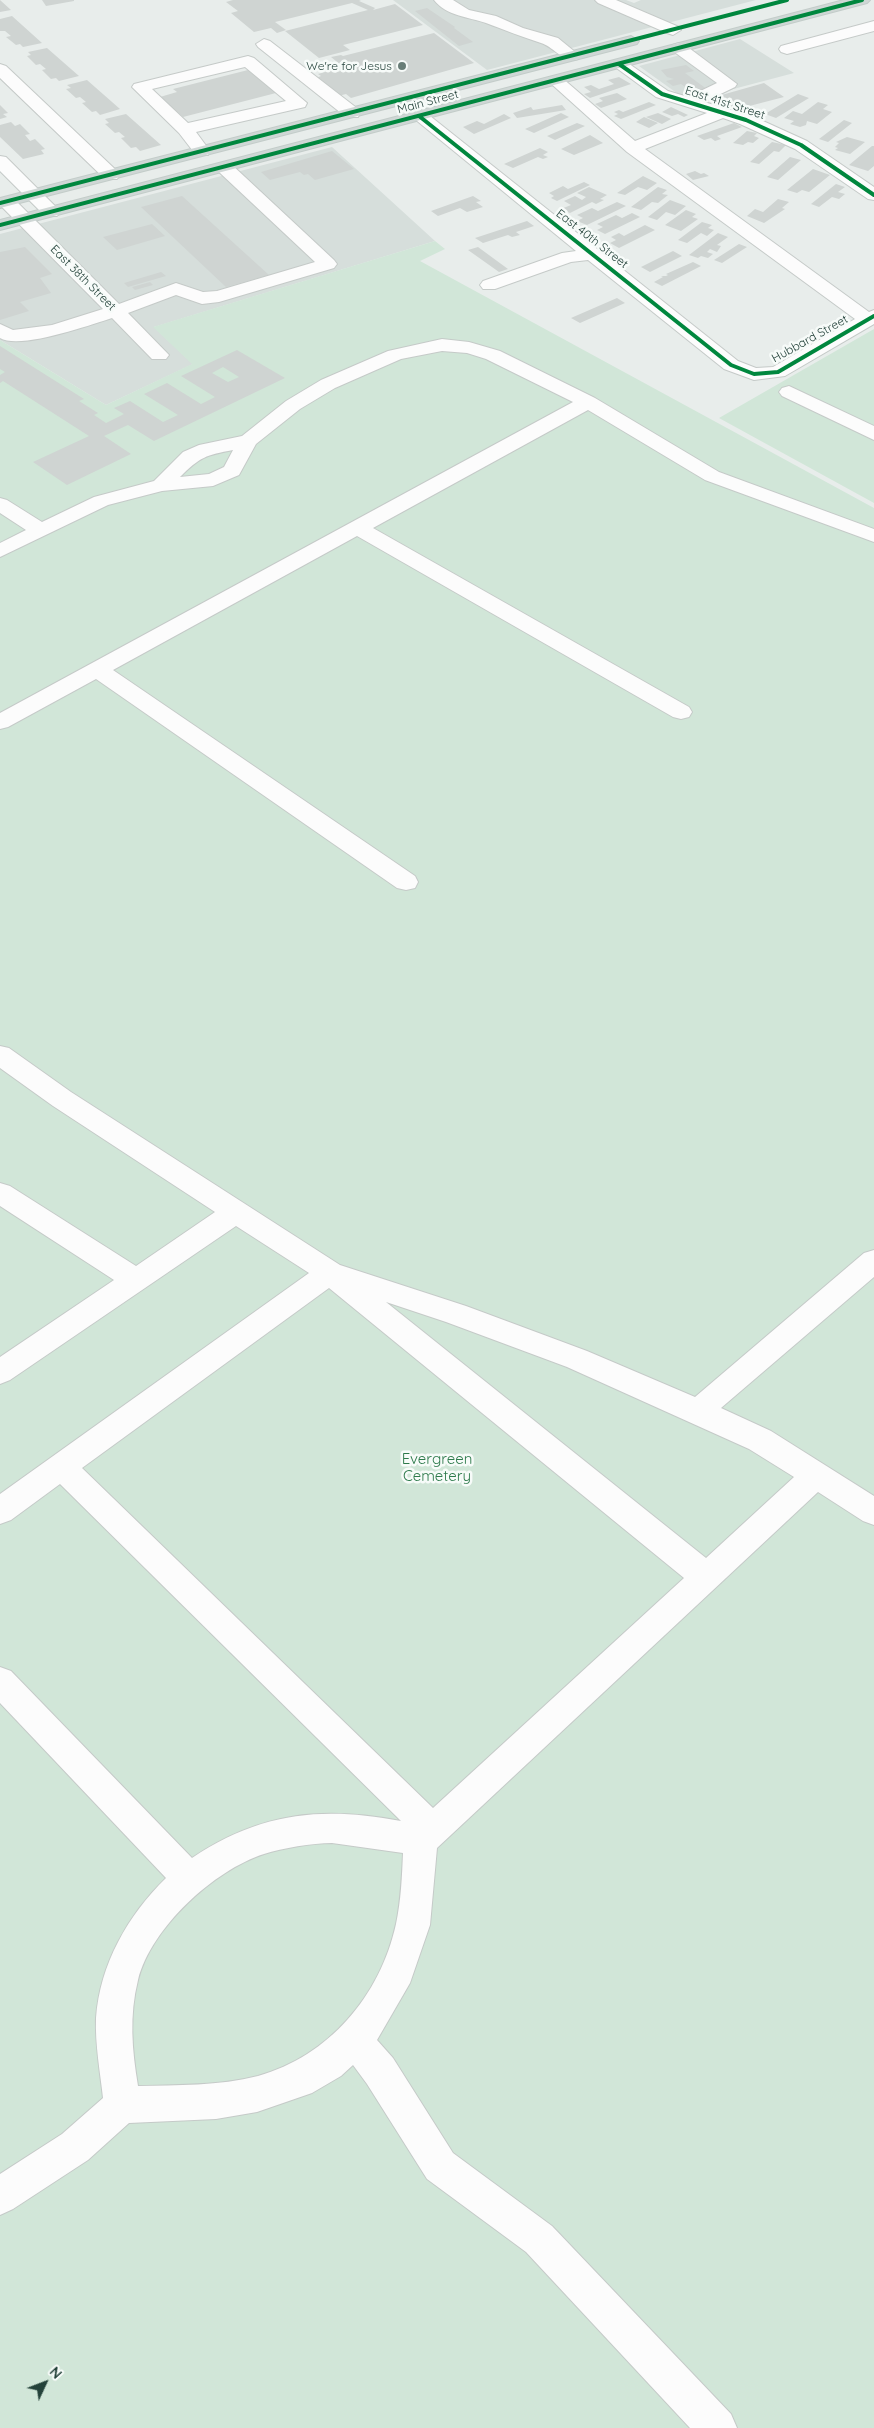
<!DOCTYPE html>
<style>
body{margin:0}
#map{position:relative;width:874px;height:2428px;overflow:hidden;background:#e8edeb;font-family:Quicksand,sans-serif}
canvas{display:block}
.north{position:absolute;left:20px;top:2358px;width:50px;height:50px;-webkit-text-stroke:4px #f7fbf9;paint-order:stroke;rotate:47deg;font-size:14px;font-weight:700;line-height:20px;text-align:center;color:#24423a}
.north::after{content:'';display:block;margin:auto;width:18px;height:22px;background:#24423a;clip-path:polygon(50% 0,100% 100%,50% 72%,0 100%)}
</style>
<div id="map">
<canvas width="874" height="2428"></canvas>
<div class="north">N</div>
</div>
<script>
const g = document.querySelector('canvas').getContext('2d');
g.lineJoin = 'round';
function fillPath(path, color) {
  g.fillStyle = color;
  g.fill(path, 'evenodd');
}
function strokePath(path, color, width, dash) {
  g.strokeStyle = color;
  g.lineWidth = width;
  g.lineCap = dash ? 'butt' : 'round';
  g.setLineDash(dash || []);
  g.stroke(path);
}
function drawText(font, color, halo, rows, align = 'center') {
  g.font = font + ' Quicksand,sans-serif';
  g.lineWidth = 5;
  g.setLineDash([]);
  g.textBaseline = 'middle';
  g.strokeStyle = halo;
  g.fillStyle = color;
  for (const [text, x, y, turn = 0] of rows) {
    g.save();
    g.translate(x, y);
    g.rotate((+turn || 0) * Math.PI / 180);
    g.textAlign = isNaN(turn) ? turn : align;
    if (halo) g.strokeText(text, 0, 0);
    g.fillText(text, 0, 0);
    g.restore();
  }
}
fillPath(new Path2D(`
 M 393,0 L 626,0 L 634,3 L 641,0 L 756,0 L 487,70 Z
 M 740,39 L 794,73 L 688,101 L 639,66 Z
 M 332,147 L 435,241 L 154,327 L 193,364 L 106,405 L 0,340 L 0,234 Z`), '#d6dedb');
fillPath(new Path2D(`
 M 435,241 L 445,249 L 420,261 L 874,508 L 874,2428 L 0,2428 L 0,340 L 106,405 L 192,364 L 153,327 Z
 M 874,329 L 874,503 L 719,418 Z`), '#d1e6d8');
fillPath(new Path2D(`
 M 0,0 L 11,10 L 0,12 Z
 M 42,0 L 74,0 L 74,1 L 46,6 Z
 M 233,0 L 361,0 L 359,1 L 375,8 L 373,10 L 395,4 L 423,25 L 343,45 L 350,50 L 319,58 L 285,31 L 368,10 L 352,3 L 275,22 L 286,30 L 277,33 L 271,28 L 254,32 L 231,13 L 238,11 L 226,2 Z
 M 427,8 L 455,27 L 454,28 L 473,42 L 459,46 L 415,11 Z
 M 12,16 L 42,43 L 23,47 L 20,44 L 16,45 L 6,37 L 11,36 L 5,31 L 0,31 L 0,19 Z
 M 434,33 L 474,63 L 351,98 L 346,94 L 338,96 L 316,78 L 321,76 L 318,74 L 332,70 L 335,73 L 346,69 L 331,57 L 341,55 L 343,56 Z
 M 47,48 L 79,76 L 59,81 L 56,78 L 51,79 L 42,70 L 46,69 L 40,64 L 36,65 L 27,56 L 31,55 L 28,52 Z
 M 686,65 L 694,71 L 685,73 L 708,90 L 694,93 L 681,84 L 673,86 L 666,81 L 674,79 L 667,77 L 661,70 Z
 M 248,70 L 276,93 L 183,117 L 160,97 L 177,92 L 173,89 Z
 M 619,77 L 631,84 L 590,98 L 584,94 L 591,92 L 584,87 L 591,85 L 599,89 L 614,84 L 608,80 Z
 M 87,80 L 120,109 L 100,115 L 96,111 L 92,112 L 82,103 L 86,102 L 80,97 L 76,98 L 66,89 L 71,88 L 67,85 Z
 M 764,83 L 784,97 L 734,110 L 721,100 L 716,102 L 711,98 Z
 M 617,93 L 627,99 L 601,108 L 595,104 L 603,101 L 599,98 Z
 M 798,94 L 809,98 L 776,118 L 765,114 Z
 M 649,102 L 656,105 L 621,119 L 614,116 L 618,114 L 614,112 L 619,110 L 623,112 Z
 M 818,102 L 828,105 L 823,109 L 832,112 L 817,124 L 807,121 L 806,125 L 800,127 L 790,124 L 794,121 L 784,118 L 793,111 L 802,114 Z
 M 0,105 L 8,113 L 3,114 L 7,117 L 0,119 Z
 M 562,105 L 566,110 L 517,118 L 513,113 L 531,107 L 533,110 Z
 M 671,107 L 688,115 L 684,117 L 678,114 L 672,116 L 662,112 Z
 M 561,113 L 569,117 L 534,133 L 525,129 Z
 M 658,113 L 671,119 L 662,124 L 646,117 Z
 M 126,114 L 161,145 L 140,151 L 136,147 L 131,148 L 121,138 L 125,137 L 119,132 L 115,133 L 105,124 L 109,123 L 105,119 Z
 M 504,114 L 511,118 L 474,134 L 463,127 L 477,121 L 484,124 Z
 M 644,117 L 658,123 L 649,128 L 636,122 Z
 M 844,120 L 852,123 L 828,142 L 819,139 Z
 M 11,122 L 15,126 L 20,124 L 30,134 L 25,135 L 30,141 L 35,139 L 45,149 L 41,150 L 44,154 L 23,159 L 0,137 L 0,125 Z
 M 577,123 L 585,126 L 555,140 L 547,136 Z
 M 734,123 L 742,127 L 717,136 L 721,139 L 715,141 L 711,138 L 704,140 L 697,136 Z
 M 747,131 L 757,133 L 754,136 L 759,138 L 753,143 L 748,142 L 743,145 L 733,143 Z
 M 590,135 L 603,143 L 574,155 L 561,149 Z
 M 847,137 L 865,142 L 850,154 L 835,150 L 838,148 L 835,147 L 839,143 L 836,142 Z
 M 772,142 L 786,145 L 779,152 L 774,151 L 759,164 L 750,162 Z
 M 872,146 L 874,146 L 874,166 L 868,171 L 849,165 Z
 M 540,148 L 548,152 L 543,155 L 548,157 L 543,159 L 538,157 L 513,168 L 504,164 Z
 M 332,151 L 354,169 L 315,180 L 308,174 L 304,175 L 300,172 L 270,180 L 261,172 Z
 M 790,157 L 801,160 L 778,180 L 767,177 Z
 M 813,169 L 830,175 L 809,192 L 802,190 L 797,193 L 787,190 Z
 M 695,171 L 701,174 L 704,173 L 709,176 L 693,180 L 686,174 Z
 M 643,176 L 657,183 L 647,190 L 638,187 L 625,195 L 617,193 Z
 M 584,182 L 590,185 L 557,201 L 551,198 L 554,196 L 549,193 L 563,186 L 568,189 Z
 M 836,184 L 845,187 L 838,192 L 845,194 L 839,199 L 832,197 L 819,207 L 811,204 Z
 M 589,187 L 607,195 L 600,199 L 604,200 L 596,204 L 592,202 L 570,213 L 561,209 L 571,205 L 564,201 L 575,196 L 582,200 L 586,197 L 577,193 Z
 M 658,187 L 667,190 L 662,194 L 668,195 L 658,203 L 652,202 L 641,210 L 631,207 Z
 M 182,196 L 269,275 L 226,287 L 141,207 Z
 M 473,196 L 481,201 L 476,202 L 483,207 L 467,212 L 460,208 L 438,216 L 431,211 Z
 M 778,199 L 789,202 L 782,208 L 785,209 L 764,223 L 747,216 L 755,209 L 763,212 Z
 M 670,200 L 686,206 L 675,215 L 666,212 L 657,220 L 648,217 Z
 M 617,202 L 626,206 L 587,225 L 577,221 L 583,218 L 577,215 L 592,208 L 598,211 Z
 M 686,210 L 696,214 L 692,217 L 698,219 L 681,231 L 665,225 Z
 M 632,213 L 640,217 L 605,234 L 597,230 L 603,227 L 597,224 L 616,215 L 622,218 Z
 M 527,221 L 534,226 L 516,232 L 520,235 L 512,237 L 508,235 L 483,243 L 475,238 Z
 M 702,222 L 712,225 L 708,228 L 714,230 L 707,236 L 701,233 L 687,243 L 678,240 Z
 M 152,224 L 165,236 L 117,250 L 103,237 Z
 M 645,225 L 655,230 L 619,248 L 610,243 L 616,240 L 611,237 L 619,233 L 624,236 Z
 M 718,233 L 728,237 L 717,245 L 721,246 L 717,252 L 710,249 L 707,252 L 713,254 L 708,258 L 701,256 L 698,258 L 689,255 Z
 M 739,244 L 747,247 L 722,263 L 714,260 Z
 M 25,247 L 52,274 L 40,278 L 51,293 L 20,302 L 29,311 L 0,320 L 0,252 Z
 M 478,247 L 508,269 L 499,272 L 468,250 Z
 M 673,251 L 682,256 L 650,272 L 641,267 Z
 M 693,262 L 701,266 L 662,286 L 654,282 L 663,277 L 661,276 L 666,276 L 668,275 L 666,274 Z
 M 161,272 L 166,276 L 128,287 L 124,283 Z
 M 150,282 L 153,285 L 135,290 L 132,287 Z
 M 617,298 L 625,303 L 580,323 L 571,318 Z
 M 0,346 L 84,399 L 79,401 L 98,413 L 94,415 L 106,423 L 124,414 L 114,408 L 130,401 L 163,422 L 178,415 L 144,394 L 167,383 L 201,404 L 215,397 L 181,376 L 237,350 L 285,378 L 154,441 L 128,425 L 104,436 L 131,454 L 67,485 L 33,462 L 89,436 L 3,381 L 0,383 L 0,375 L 5,372 L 0,369 ZM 223,367 L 239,377 L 228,382 L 212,373 Z`), '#cfd4d2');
const minor = new Path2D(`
 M 434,0 L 453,0 L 469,10 L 496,16 L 523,28 L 558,38 L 580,56 L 578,59 C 563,63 554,47 541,43 C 522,37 505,30 486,23 C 469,17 446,16 434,0 Z
 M 595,0 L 616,0 L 679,27 L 681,30 L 673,35 L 667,33 L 598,3 Z
 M 874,21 L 874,31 L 787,54 L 781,52 L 779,49 L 781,46 Z
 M 264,39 L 270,41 L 358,109 L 360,113 L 358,117 L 346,117 L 258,47 L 256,44 Z
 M 679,43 L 685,45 L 737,84 L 735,87 L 704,102 L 752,116 L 807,141 L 874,187 L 874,200 L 868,199 L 795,149 L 740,124 L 723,118 L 645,149 L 869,312 L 874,310 L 874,324 L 785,376 L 754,380 L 724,369 L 588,260 L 571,262 L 495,289 L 483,289 L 480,285 L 483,281 L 562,253 L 576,251 L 411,116 L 413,112 L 425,112 L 738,361 L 756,368 L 773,367 L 855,319 L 627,152 L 547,80 L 549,77 L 561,77 L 635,141 L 707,113 L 656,97 L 611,64 L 613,61 L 625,61 L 668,91 L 688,97 L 717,83 L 673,51 L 671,48 L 673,45 Z
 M 248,56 L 254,58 L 307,103 L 305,107 L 196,132 L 210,151 L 208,155 L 196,155 L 179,133 L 132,87 L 134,84 ZM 245,67 L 286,101 L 188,123 L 152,89 Z
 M 0,64 L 6,66 L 117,171 L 120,175 L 117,179 L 105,179 L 0,78 Z
 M 0,156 L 6,157 L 57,208 L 60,212 L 57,216 L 45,216 L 0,171 Z
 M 225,163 L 231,164 L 334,260 L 337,264 L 334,268 L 219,302 L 202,304 L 176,295 L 128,313 L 169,355 L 166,359 L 152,359 L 112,318 C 90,325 20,350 0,338 L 0,324 L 13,330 L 52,325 L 103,309 L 1,206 L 0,199 L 7,197 L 13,198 L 119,304 L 176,283 L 203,292 L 217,291 L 315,262 L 219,172 L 216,168 L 219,164 Z
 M 442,339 L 469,342 L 500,351 L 595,398 L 719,472 L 874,529 L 874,542 L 705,480 L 588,410 L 373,528 L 689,707 L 692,712 L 689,717 L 681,719 L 673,717 L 357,536 L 113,670 L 415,876 L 418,882 L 415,888 L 406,890 L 397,888 L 96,679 L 8,727 L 0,729 L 0,713 L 573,402 L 486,359 L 467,353 L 442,351 L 401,359 L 335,388 L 300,409 L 256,444 L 239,475 L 213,486 L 162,491 L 108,505 L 0,557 L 0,543 L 26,530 L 0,513 L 0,498 L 7,500 L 42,522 L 94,497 L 154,481 L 183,452 L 199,445 L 242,436 L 286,401 L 321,380 L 388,351 ZM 233,450 L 224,467 L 209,474 L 180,477 C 200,457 206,455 233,450 Z
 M 789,386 L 874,426 L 874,440 L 782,396 L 779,392 L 782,388 Z
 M 0,1046 L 9,1048 L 71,1092 L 340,1265 L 466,1306 L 587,1351 L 695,1397 L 864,1253 L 874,1250 L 874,1277 L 721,1408 L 771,1431 L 874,1496 L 874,1525 L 863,1521 L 818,1492 L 437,1848 L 430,1925 L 410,1983 L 377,2040 L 393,2058 L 453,2153 L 552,2226 L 731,2414 L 737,2428 L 690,2428 L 526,2252 L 427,2179 L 367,2084 L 353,2065 L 341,2076 L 312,2093 L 257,2112 L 216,2119 L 129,2123 L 88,2160 L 13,2209 L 0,2215 L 0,2174 L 62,2134 L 103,2098 C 100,2071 95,2045 96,2018 C 100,1964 128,1915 166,1878 L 0,1703 L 0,1667 L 11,1671 L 192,1858 C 260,1812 323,1806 401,1821 L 60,1484 L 11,1520 L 0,1524 L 0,1494 L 309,1273 L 236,1226 L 10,1380 L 0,1384 L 0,1357 L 114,1280 L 0,1206 L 0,1183 L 10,1186 L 136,1266 L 215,1212 L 53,1106 L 0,1068 ZM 329,1288 L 684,1578 L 433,1808 L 82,1468 ZM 386,1302 L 446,1322 L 567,1367 L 749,1449 L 794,1477 L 706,1558 ZM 332,1843 L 403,1853 C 402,1877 401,1901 396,1924 C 380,1996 329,2056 258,2076 C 219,2086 177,2085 138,2086 C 132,2050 129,2016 138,1980 C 151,1928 214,1870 264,1854 C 283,1848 312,1843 332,1843 Z`);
const major = new Path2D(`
 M 844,0 L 870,0 L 867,3 L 0,230 L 0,220 Z
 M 631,36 L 639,41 L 637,44 L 0,208 L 0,198 Z`);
strokePath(minor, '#c5cac8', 2);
strokePath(major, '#c3ccc9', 2);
fillPath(minor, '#fcfcfc');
fillPath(major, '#cfd7d5');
strokePath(new Path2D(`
 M 619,64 L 662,94 L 746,120 L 801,145 L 874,195
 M 419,116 L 731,365 L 754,374 L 778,372 L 874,316
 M 0,203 L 787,0
 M 0,225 L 862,0`), '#00873e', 4);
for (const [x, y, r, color] of [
 [402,66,5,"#697e78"]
]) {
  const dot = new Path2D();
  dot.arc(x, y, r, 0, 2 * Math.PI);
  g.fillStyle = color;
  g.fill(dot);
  strokePath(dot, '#f7fbf9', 2);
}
drawText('12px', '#24423a', '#f7fbf9', [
 ["We're for Jesus",392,66]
], 'right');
drawText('12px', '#24423a', '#f7fbf9', [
 ["Main Street",428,102,-15],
 ["East 41st Street",725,103,18],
 ["East 40th Street",592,239,38],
 ["East 38th Street",83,278,45],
 ["Hubbard Street",810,339,-29]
]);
drawText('15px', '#2d7a4b', '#f7fbf9', [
 ["Evergreen",437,1459],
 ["Cemetery",437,1476]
]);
</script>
